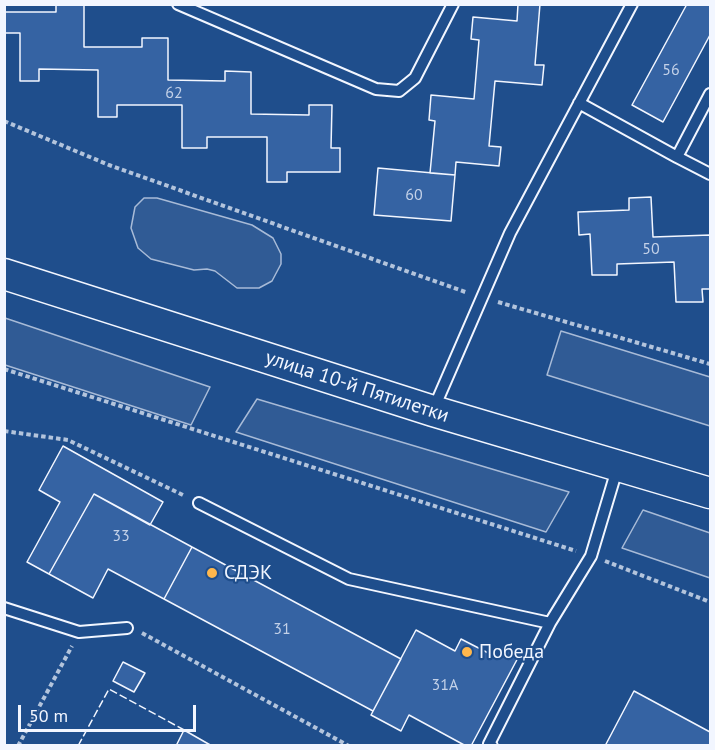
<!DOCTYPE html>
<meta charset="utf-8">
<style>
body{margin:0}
#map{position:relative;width:715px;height:750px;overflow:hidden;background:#1f4e8c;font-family:"PT Sans",sans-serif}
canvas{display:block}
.frame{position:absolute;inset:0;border:6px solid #f2f6ff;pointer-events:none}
.scale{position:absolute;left:18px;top:705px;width:178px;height:27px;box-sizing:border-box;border:3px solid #f2f6ff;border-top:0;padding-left:8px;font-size:18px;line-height:21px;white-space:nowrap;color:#f2f6ff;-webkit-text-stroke:4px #1f4e8c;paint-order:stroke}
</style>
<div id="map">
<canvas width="715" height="750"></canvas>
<div class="frame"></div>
<div class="scale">50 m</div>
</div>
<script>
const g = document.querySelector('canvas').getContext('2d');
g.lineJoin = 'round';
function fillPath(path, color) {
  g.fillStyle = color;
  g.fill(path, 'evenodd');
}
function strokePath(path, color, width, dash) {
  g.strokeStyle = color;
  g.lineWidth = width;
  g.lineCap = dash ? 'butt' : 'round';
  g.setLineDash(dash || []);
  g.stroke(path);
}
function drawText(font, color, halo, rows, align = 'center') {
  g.font = font + ' "PT Sans",sans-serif';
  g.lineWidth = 4.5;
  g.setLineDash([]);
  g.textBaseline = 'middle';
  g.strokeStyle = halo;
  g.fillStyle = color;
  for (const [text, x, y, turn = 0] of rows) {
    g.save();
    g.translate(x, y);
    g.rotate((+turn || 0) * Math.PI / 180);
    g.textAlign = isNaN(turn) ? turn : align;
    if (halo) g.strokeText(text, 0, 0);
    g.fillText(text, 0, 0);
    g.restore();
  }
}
const built = new Path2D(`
 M 144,198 L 157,198 L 252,225 L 273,238 L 281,254 L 281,264 L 272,281 L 259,288 L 237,288 L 215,271 L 207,269 L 194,270 L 151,259 L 138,248 L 131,228 L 135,207 Z
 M 5,318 L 210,387 L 191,425 L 5,365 Z
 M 561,331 L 710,377 L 710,426 L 547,375 Z
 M 257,399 L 569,492 L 546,532 L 236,432 Z
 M 643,510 L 710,533 L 710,578 L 622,548 Z`);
fillPath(built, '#305b95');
strokePath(built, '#a8bbd7', 1.5);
const building = new Path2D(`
 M 56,4 L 84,4 L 84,47 L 142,47 L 142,38 L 168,38 L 168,80 L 225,81 L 225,71 L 251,72 L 251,114 L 309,115 L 309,105 L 332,105 L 331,148 L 340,148 L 340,172 L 287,172 L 287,182 L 267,182 L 267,137 L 207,137 L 207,148 L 182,148 L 182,105 L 117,105 L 117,117 L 98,117 L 98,70 L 39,69 L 39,81 L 20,81 L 20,33 L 4,33 L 4,12 L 56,12 Z
 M 518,4 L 540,4 L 535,65 L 544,65 L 542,85 L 495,81 L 489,146 L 501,147 L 499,166 L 456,162 L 455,175 L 430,173 L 435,121 L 429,120 L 431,95 L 474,99 L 479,40 L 471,39 L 473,17 L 517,21 Z
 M 687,4 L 710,4 L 710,35 L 663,122 L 632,105 Z
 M 378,168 L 455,175 L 451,221 L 374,215 Z
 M 651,197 L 653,237 L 710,235 L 710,289 L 702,289 L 703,302 L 676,302 L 674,262 L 617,264 L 617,275 L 592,275 L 590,234 L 579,235 L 578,212 L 629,210 L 629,198 Z
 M 63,446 L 163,502 L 150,525 L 94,494 L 49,574 L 27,562 L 60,502 L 39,490 Z
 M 94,494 L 192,547 L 164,599 L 108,569 L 93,598 L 49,574 Z
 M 192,547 L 401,659 L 373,711 L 164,599 Z
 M 416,630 L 455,651 L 461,639 L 498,658 L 504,646 L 520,654 L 471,746 L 466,746 L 409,715 L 401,731 L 371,715 Z
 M 123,662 L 145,673 L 134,692 L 113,681 Z
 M 634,691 L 710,732 L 710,746 L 605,746 Z
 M 184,730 L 212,746 L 176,746 Z`);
fillPath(building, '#3563a3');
strokePath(building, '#f2f6ff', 1.5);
const service = new Path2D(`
 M 178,4 L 376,89 L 399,91 L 415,78 L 453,4
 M 579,103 L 677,157 L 710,94
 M 677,157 L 710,174
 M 434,408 L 510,233 L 632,4
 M 199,503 L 349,579 L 550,623
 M 4,608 L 79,632 L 127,628
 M 492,746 L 489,744 L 550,623 L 591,556 L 618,466`);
const secondary = new Path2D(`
 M 4,274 L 433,411 L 710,493`);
strokePath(service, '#f2f6ff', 14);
strokePath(secondary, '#f2f6ff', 33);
strokePath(new Path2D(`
 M 4,121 L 109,165 L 468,293
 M 498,302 L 710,364
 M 4,369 L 576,551
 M 4,431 L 68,440 L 185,496
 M 605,561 L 710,602
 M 142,633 L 349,746
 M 18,746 L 72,646`), '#b3c4dc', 4, [4.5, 3]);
strokePath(service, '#1f4e8c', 10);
strokePath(secondary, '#1f4e8c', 30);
strokePath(new Path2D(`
 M 78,746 L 109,689 L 186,731`), '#f2f6ff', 1.5, [8, 3]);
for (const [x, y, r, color] of [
 [212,573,6,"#ffb74d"],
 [467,652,6,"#ffb74d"]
]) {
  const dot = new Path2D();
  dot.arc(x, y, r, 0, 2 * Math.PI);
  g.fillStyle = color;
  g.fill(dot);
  strokePath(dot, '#1f4e8c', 2);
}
drawText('16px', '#c3d1e8', null, [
 ["56",671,70],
 ["62",174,93],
 ["60",414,195],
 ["50",651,249],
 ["33",121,536],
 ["31",282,629],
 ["31А",445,685]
]);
drawText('20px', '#f2f6ff', '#1f4e8c', [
 ["улица 10-й Пятилетки",357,387,18]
]);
drawText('20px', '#f2f6ff', '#1f4e8c', [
 ["СДЭК",224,573],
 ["Победа",479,652]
], 'left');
</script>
